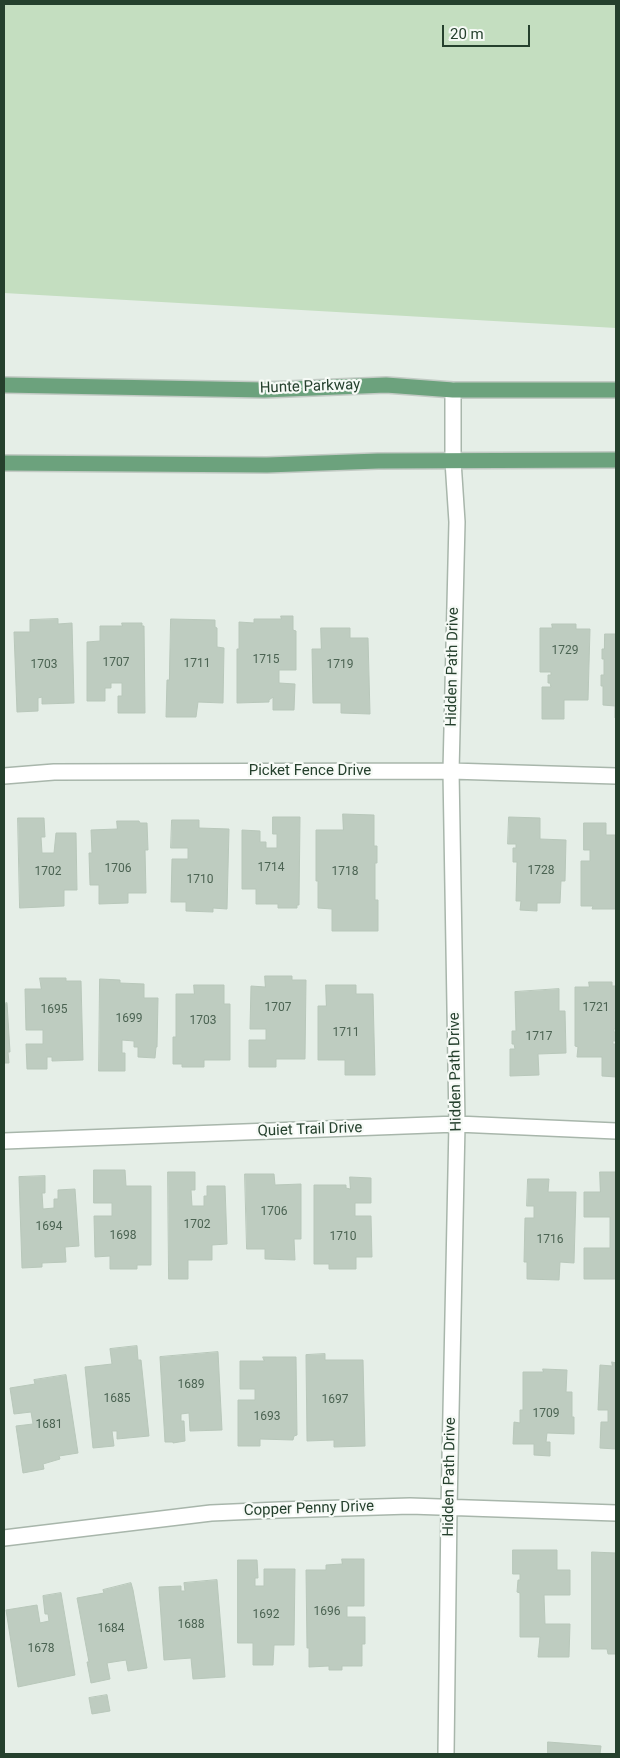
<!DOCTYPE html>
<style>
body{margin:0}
#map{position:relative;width:620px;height:1758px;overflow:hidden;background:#e5eee7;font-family:Roboto,sans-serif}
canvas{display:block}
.frame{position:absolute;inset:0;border:5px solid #25402d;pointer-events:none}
.scale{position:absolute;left:442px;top:25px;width:88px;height:22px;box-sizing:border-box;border:2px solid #25402d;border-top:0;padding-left:6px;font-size:15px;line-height:18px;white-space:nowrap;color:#25402d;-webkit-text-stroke:4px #f6faf6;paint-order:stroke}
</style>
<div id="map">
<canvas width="620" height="1758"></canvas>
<div class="frame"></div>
<div class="scale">20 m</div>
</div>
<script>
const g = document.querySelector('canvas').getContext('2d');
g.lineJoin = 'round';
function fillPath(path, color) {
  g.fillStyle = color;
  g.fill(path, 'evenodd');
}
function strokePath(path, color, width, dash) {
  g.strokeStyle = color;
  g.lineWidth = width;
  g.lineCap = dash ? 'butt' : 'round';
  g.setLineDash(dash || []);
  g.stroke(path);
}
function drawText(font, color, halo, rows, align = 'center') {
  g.font = font + ' Roboto,sans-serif';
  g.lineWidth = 4.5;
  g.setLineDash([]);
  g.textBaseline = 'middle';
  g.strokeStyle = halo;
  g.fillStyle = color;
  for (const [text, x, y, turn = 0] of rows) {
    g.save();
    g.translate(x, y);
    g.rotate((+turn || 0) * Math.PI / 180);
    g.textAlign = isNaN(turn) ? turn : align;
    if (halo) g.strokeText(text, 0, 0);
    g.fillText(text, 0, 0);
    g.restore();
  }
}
fillPath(new Path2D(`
 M 4,4 L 616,4 L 616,328 L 4,293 Z`), '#c4dec0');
const building = new Path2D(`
 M 281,616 L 293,616 L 293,630 L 296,631 L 296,670 L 279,670 L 279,683 L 295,684 L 294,710 L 273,710 L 273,697 L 269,700 L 269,702 L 237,703 L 237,649 L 239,649 L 239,622 L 254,623 L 254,619 L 281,619 Z
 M 58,619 L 58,624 L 72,623 L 74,703 L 42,704 L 42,697 L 38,698 L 38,711 L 17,712 L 14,632 L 30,632 L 30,620 Z
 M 171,619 L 215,620 L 215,627 L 217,628 L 217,647 L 224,648 L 223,703 L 198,702 L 196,717 L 166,717 L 167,680 L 169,680 Z
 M 122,623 L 142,623 L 142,626 L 144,626 L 145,713 L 118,713 L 118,696 L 122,696 L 122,683 L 111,683 L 111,688 L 105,688 L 105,701 L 87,701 L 87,642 L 100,641 L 100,626 L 122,626 Z
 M 552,624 L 576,624 L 576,629 L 590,629 L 588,700 L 564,700 L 564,719 L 542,719 L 542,687 L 551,687 L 550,683 L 548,683 L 548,675 L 551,675 L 551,672 L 540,672 L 540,628 L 552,628 Z
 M 321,628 L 350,628 L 350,638 L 368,638 L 370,714 L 341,713 L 341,703 L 313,703 L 312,649 L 321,649 Z
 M 605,634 L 616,634 L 616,718 L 615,718 L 615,706 L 603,705 L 603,686 L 601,686 L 601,675 L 604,675 L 604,659 L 602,659 L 602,649 L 604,649 Z
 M 343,814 L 374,815 L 374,846 L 377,846 L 377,863 L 375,863 L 375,900 L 378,900 L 378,931 L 332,931 L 332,909 L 318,908 L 318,881 L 316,881 L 316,830 L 343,830 Z
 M 273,817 L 300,817 L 299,905 L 297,905 L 297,908 L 278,908 L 278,904 L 256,904 L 256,889 L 242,889 L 242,830 L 260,831 L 260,842 L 266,842 L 266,848 L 277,848 L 277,834 L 273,834 Z
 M 509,817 L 540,818 L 540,839 L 566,840 L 565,881 L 561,881 L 560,903 L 537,903 L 537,911 L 520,910 L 521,901 L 516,901 L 517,862 L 513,862 L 513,848 L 516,848 L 516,844 L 508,844 Z
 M 18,818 L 44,818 L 45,837 L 41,837 L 42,853 L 54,853 L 56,833 L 76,833 L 77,890 L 64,890 L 64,906 L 20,908 Z
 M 172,820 L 199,820 L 199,828 L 229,829 L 227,909 L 213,908 L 213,912 L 186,911 L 186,902 L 171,902 L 172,859 L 188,859 L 188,848 L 171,848 Z
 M 117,821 L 139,821 L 140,823 L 147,823 L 148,850 L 145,850 L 146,893 L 128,893 L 128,903 L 99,904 L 99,885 L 90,885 L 89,853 L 92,853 L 91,830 L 117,829 Z
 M 584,823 L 606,823 L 606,835 L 616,835 L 616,909 L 592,909 L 593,906 L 581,906 L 581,861 L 590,861 L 590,850 L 584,850 Z
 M 265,976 L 292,976 L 292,980 L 306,980 L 305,1059 L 276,1059 L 276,1067 L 249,1067 L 249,1040 L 266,1040 L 266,1029 L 250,1029 L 251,986 L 265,987 Z
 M 40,978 L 66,978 L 66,981 L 81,981 L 83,1060 L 52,1061 L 52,1057 L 47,1057 L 47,1069 L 27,1069 L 26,1044 L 43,1044 L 43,1030 L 26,1030 L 25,989 L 41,989 Z
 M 100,979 L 120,980 L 120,983 L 144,984 L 144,998 L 158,998 L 157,1047 L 156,1047 L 155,1058 L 138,1057 L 138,1047 L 134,1047 L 134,1041 L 122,1040 L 122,1053 L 125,1053 L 125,1071 L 99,1071 Z
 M 589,982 L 612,982 L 612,986 L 616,986 L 616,1029 L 614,1029 L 614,1032 L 616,1032 L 616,1041 L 613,1041 L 613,1044 L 616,1044 L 616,1077 L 602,1076 L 602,1057 L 577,1057 L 578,1047 L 575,1046 L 575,987 L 589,987 Z
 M 194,985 L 224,985 L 224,1004 L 230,1004 L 230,1060 L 204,1060 L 204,1067 L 182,1067 L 182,1064 L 173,1064 L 173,1037 L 176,1037 L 176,994 L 194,994 Z
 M 326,985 L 356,985 L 356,994 L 373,994 L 375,1075 L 345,1075 L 345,1060 L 318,1060 L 318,1006 L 326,1006 Z
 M 559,989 L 559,1011 L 565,1011 L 566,1053 L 538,1054 L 539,1075 L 510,1076 L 510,1049 L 515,1049 L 514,1044 L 512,1044 L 512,1031 L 516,1031 L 515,992 Z
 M 7,1003 L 10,1052 L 8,1052 L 9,1063 L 4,1063 L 4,1004 Z
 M 94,1170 L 125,1170 L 126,1186 L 151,1186 L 151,1265 L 137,1265 L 137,1269 L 110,1269 L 110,1256 L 95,1257 L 94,1216 L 112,1216 L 112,1203 L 94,1203 Z
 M 168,1172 L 195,1172 L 195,1190 L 191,1190 L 192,1206 L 204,1206 L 204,1196 L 207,1196 L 207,1186 L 225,1186 L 227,1244 L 212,1245 L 212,1260 L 188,1260 L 188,1279 L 169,1279 Z
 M 600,1172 L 616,1172 L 616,1279 L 584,1279 L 584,1248 L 610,1248 L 610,1217 L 584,1217 L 584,1192 L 600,1192 Z
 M 245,1174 L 274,1174 L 275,1185 L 301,1184 L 301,1239 L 294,1239 L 295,1260 L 265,1259 L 265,1249 L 247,1249 Z
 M 45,1176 L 45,1193 L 42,1193 L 43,1209 L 54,1208 L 54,1199 L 58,1199 L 58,1190 L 75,1189 L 79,1246 L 65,1247 L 66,1262 L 42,1263 L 42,1267 L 22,1268 L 19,1177 Z
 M 350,1177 L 371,1178 L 371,1203 L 355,1203 L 355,1216 L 371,1216 L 372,1257 L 356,1257 L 356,1269 L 329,1269 L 329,1264 L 314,1264 L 314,1185 L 346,1185 L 346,1188 L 350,1189 Z
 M 528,1179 L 549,1179 L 548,1192 L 576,1192 L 574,1263 L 560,1262 L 559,1280 L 527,1279 L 527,1262 L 524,1262 L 525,1218 L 534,1218 L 534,1206 L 527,1206 Z
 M 137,1346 L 138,1360 L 141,1360 L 149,1436 L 117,1439 L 117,1431 L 112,1431 L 114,1446 L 93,1448 L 85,1367 L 112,1364 L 110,1349 Z
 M 218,1352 L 222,1430 L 190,1431 L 189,1413 L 181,1414 L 181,1421 L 184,1421 L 185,1441 L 173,1443 L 173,1442 L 165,1442 L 160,1357 Z
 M 325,1354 L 325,1360 L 363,1360 L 365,1446 L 334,1447 L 334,1440 L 307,1441 L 306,1355 Z
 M 263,1357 L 296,1357 L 297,1435 L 294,1436 L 293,1440 L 260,1439 L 260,1446 L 238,1446 L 238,1400 L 255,1400 L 255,1389 L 240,1389 L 240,1361 L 264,1361 Z
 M 612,1362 L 616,1363 L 616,1449 L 600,1448 L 601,1422 L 608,1422 L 608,1410 L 598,1410 L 600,1365 L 612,1366 Z
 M 543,1369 L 567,1370 L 566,1392 L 572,1392 L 572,1417 L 574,1417 L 574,1434 L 547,1433 L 546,1442 L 550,1442 L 550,1456 L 534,1455 L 534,1444 L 513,1444 L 514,1422 L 520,1423 L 520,1410 L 523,1410 L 523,1372 L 543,1372 Z
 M 66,1375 L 78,1453 L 59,1456 L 60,1459 L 43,1464 L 44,1469 L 23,1473 L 16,1426 L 33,1424 L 31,1412 L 14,1414 L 10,1388 L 35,1384 L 34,1380 Z
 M 513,1550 L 557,1550 L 557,1570 L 570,1570 L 570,1595 L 544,1595 L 545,1624 L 570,1624 L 569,1657 L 538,1657 L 540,1637 L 520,1637 L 520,1593 L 517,1592 L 518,1580 L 520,1580 L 520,1574 L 513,1574 Z
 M 592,1552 L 616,1553 L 616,1654 L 608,1654 L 607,1649 L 592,1649 Z
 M 342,1559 L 364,1559 L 364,1606 L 347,1606 L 347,1617 L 365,1617 L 365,1644 L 362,1644 L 362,1666 L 342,1666 L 342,1670 L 329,1670 L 329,1666 L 309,1667 L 309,1648 L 307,1648 L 306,1570 L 326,1570 L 326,1565 L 342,1564 Z
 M 238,1560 L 257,1560 L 258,1578 L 255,1578 L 255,1586 L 264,1586 L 264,1569 L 295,1569 L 294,1645 L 274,1645 L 273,1665 L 253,1665 L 253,1643 L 238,1643 Z
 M 217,1580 L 225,1677 L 193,1679 L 191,1658 L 164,1660 L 159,1587 L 181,1586 L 181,1591 L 185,1591 L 184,1583 Z
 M 131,1583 L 133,1590 L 147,1668 L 128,1671 L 126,1660 L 107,1663 L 110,1679 L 91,1683 L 87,1662 L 89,1662 L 77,1598 L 104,1593 L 103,1590 Z
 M 61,1593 L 75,1675 L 18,1687 L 6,1610 L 37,1605 L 40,1623 L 49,1621 L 48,1614 L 45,1614 L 43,1596 Z
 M 107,1695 L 110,1711 L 92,1714 L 89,1698 Z
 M 548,1742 L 601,1746 L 600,1754 L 548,1754 Z`);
fillPath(building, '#beccc0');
strokePath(building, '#b8c7ba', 1);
const minor = new Path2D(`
 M 4,776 L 54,772 L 451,771 L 616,776
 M 4,1141 L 457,1124 L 616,1131
 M 4,1538 L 211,1513 L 279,1510 L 410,1506 L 616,1513
 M 446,1754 L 449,1508 L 457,1124 L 451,771 L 457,522 L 453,461 L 453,390`);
const major = new Path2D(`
 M 4,385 L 264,390 L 386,385 L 453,390 L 616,390
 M 4,463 L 267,465 L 378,461 L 616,460`);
strokePath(minor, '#a8b6ab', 18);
strokePath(major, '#c2cac4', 18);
strokePath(minor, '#fff', 15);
strokePath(major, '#6ca27d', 15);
drawText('12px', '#4b6352', null, [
 ["1729",565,651],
 ["1715",266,660],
 ["1707",116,663],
 ["1711",197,664],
 ["1703",44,665],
 ["1719",340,665],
 ["1714",271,868],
 ["1706",118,869],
 ["1728",541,871],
 ["1702",48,872],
 ["1718",345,872],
 ["1710",200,880],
 ["1707",278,1008],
 ["1721",596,1008],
 ["1695",54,1010],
 ["1699",129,1019],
 ["1703",203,1021],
 ["1711",346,1033],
 ["1717",539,1037],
 ["1706",274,1212],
 ["1702",197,1225],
 ["1694",49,1227],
 ["1698",123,1236],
 ["1710",343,1237],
 ["1716",550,1240],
 ["1689",191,1385],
 ["1685",117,1399],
 ["1697",335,1400],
 ["1709",546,1414],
 ["1693",267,1417],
 ["1681",49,1425],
 ["1696",327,1612],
 ["1692",266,1615],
 ["1688",191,1625],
 ["1684",111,1629],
 ["1678",41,1649]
]);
drawText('15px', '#25402d', '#f6faf6', [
 ["Hunte Parkway",310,387,-2],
 ["Hidden Path Drive",453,667,-89],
 ["Picket Fence Drive",310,771],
 ["Hidden Path Drive",456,1072,-91],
 ["Quiet Trail Drive",310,1130,-2],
 ["Hidden Path Drive",450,1477,-89],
 ["Copper Penny Drive",309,1509,-2]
]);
</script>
